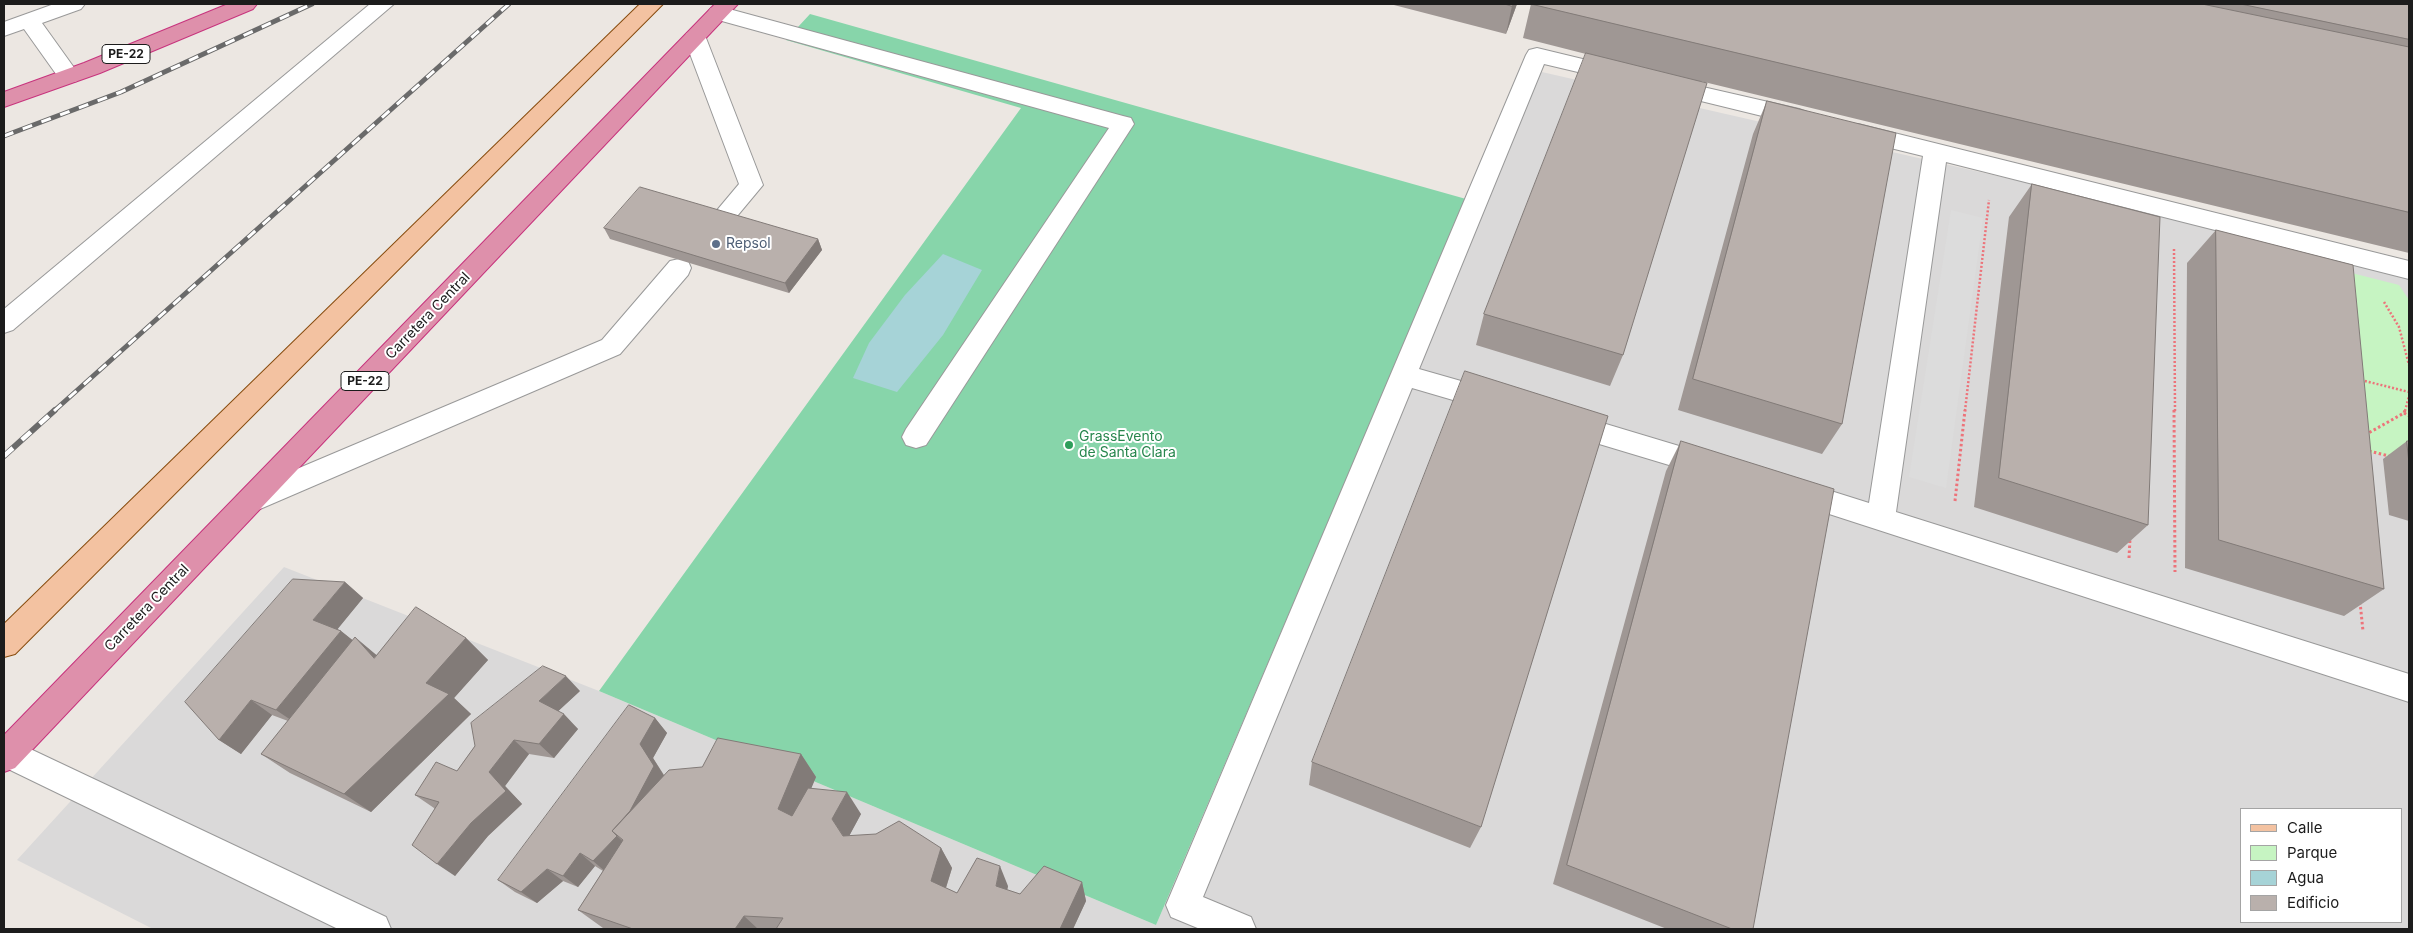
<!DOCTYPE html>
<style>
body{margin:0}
#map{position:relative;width:2413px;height:933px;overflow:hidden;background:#ece7e2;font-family:Inter,sans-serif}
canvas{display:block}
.frame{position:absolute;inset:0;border:5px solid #1c1c1c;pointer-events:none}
.legend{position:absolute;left:2240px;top:808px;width:162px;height:115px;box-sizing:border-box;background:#fff;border:1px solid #a4a4a4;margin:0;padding:6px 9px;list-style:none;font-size:15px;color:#1c1c1c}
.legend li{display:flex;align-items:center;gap:10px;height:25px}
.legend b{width:25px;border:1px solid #a4a4a4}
</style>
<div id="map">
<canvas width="2413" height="933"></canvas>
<div class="frame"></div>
<ul class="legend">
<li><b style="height:6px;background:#f3c2a1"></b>Calle</li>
<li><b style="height:14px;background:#c6f4c2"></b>Parque</li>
<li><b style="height:14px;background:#a6d3d7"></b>Agua</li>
<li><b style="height:14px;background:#b9b0ac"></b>Edificio</li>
</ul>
</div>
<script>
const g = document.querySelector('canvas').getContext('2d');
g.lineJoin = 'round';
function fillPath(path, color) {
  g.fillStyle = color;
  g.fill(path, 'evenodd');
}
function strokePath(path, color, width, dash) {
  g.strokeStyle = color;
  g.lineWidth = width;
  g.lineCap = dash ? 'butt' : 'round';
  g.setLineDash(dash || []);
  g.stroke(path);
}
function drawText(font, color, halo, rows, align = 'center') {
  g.font = font + ' Inter,sans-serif';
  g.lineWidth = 4;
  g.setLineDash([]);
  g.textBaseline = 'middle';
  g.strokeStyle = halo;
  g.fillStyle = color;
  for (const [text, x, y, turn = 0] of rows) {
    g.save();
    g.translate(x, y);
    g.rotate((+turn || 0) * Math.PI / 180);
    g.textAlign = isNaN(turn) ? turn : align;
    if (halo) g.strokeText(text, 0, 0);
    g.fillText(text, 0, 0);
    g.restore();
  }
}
fillPath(new Path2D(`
 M 1520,67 L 2409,270 L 2409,929 L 153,929 L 17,860 L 284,567 L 599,691 L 1156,925 L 1466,199 ZM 2242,809 L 2402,809 L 2402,922 L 2242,922 Z`), '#dad9d9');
fillPath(new Path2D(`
 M 2324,266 L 2399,285 L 2409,300 L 2409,463 L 2341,444 Z`), '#c6f4c2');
fillPath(new Path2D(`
 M 810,14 L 1466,199 L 1156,925 L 599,691 L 1021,108 L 786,40 Z`), '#87d5aa');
fillPath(new Path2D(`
 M 1951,210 L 1983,218 L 1946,488 L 1909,477 Z`), '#dcdcdc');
fillPath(new Path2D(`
 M 943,254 L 982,270 L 943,335 L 897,392 L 853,378 L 869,343 L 905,295 Z`), '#a6d3d7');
const lane = new Path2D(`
 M 54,4 L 85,4 L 81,9 L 42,23 L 80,76 L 77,81 L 69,83 L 61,81 L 24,29 L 4,36 L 4,22 Z
 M 370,4 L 394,4 L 13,330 L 4,333 L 4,309 Z
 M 718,6 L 1123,116 L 1131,118 L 1134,124 L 926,445 L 916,448 L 906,445 L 902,437 L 906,429 L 1109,128 L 711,18 L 707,13 L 711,8 Z
 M 695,31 L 703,33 L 706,38 L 763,185 L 733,221 L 725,224 L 717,221 L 713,215 L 739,184 L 684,38 L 687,33 Z
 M 679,259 L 688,261 L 691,268 L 688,275 L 620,354 L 260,509 L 250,513 L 240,509 L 236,501 L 240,493 L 602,340 L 670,261 Z`);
const street = new Path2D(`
 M 1537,48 L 1624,69 L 1627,74 L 1624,79 L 1616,81 L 1544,64 L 1419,369 L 1503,393 L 1507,401 L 1503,409 L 1494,412 L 1412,388 L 1203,897 L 1251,917 L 1256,929 L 1200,929 L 1171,917 L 1166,905 L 1526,55 L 1529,50 Z
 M 1668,79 L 1799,109 L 1807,112 L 1810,117 L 1807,122 L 1799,125 L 1660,91 L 1657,86 L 1660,81 Z
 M 1858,124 L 2409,261 L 2409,279 L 1946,162 L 1896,512 L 2409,674 L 2409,702 L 1786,500 L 1782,492 L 1786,484 L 1796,480 L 1869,503 L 1923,156 L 1850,138 L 1847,132 L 1850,126 Z
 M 1566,412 L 1719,458 L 1723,466 L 1719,474 L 1709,477 L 1556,431 L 1553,423 L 1556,415 Z
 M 7,738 L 386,917 L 391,929 L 338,929 L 4,767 L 4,739 Z`);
const primary = new Path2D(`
 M 640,4 L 663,4 L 15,654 L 4,657 L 4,624 Z`);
const highway = new Path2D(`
 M 228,4 L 257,4 L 253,9 L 100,73 L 4,107 L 4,92 L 84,63 Z
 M 715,4 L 738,4 L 15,768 L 4,772 L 4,735 Z`);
strokePath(lane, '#999', 2);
strokePath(street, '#999', 2);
strokePath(primary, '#874b0d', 2);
strokePath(highway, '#c7337d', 2);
strokePath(new Path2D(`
 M 2174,249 L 2175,411
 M 2384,302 L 2399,327 L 2409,365
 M 2361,380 L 2409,392
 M 1965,411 L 1989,200
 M 2405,411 L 2409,396`), '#ed737a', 2.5, [2, 2]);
strokePath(new Path2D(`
 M 2174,410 L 2175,572
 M 2404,413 L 2409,416
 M 2365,435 L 2404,413 L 2405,410
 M 2369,451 L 2389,456
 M 1955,501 L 1965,410
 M 2129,558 L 2130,539
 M 2360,602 L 2363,631`), '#ed737a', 3, [2.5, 2.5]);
fillPath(lane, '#fff');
fillPath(street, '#fff');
fillPath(primary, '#f3c2a1');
fillPath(highway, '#de90ab');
const railFar1 = new Path2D(`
 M 4,136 L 121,92 L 312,4
 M 54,411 L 509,4`);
const rail = new Path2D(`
 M 4,456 L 55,410`);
strokePath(railFar1, '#6a6a6a', 5);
strokePath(rail, '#6a6a6a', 6);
strokePath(railFar1, '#fff', 3, [10]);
strokePath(rail, '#fff', 4.5, [12]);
fillPath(new Path2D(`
 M 1390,4 L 1517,4 L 1506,34 Z
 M 1531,4 L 2409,4 L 2409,253 L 1700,81 L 1623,355 L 1610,386 L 1476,345 L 1484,314 L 1586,54 L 1523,38 Z
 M 1767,101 L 1842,424 L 1822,454 L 1678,410 L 1753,134 Z
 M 2032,184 L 2148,525 L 2117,553 L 1974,507 L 2009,217 Z
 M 604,228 L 818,239 L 822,250 L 789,293 L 610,239 Z
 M 2216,230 L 2384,589 L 2344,616 L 2185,568 L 2187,263 Z
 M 1681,441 L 1753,929 L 1667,929 L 1553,884 L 1666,471 Z
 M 2407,441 L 2409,441 L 2409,521 L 2389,515 L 2383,459 Z
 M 345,582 L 363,598 L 337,629 L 341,631 L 352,640 L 376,655 L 466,638 L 488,660 L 454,698 L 471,714 L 371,812 L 290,773 L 261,754 L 288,721 L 272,715 L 241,754 L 219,740 Z
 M 580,691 L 558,711 L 578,729 L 554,758 L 529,754 L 505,786 L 522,804 L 488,836 L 455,876 L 434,808 L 415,795 L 457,771 L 475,746 Z
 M 655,718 L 667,733 L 653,758 L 664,775 L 702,767 L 801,754 L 816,777 L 811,788 L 861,814 L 849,836 L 941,848 L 952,868 L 946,888 L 957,893 L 1008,886 L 1007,890 L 1020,894 L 1082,882 L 1086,901 L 1073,929 L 606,929 L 603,928 L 578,910 L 603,871 L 595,866 L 578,887 L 563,881 L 537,903 L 515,892 L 498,880 Z
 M 1312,762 L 1481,827 L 1470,848 L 1309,785 Z`), '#9f9794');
fillPath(new Path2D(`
 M 1513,4 L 1517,4 L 1506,34 L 1512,6 Z
 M 818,239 L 822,250 L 789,293 L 785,283 Z
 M 345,582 L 363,598 L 332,636 L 313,620 Z
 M 341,631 L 360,646 L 297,724 L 276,710 Z
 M 355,637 L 380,658 L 374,658 Z
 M 466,638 L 488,660 L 454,698 L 471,714 L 371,812 L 344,794 L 426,683 Z
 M 566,676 L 580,691 L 553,716 L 539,701 Z
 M 251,700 L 272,715 L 241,754 L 219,740 Z
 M 564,714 L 578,729 L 554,758 L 539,744 Z
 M 655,718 L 667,733 L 653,758 L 666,779 L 617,835 L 640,744 Z
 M 514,740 L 529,754 L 505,786 L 522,804 L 488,836 L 455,876 L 437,864 L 471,823 L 489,772 Z
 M 801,754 L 816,777 L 794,830 L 778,809 Z
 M 847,792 L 861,814 L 847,840 L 857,856 L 832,819 Z
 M 617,836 L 630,848 L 607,873 L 593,861 Z
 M 941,848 L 952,868 L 942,900 L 931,881 Z
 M 580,853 L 595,866 L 578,887 L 563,876 Z
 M 1000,866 L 1008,886 L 1004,905 L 996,886 Z
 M 547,869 L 563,881 L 537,903 L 521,892 Z
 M 1082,882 L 1086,901 L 1073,929 L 1060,929 Z
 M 744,916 L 758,929 L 735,929 Z`), '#827b78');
const building = new Path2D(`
 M 1505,4 L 1513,4 L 1512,6 Z
 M 1531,4 L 2202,4 L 2409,47 L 2409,212 Z
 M 2241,4 L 2409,4 L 2409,39 Z
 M 1586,53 L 1707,83 L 1623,355 L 1484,314 Z
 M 1767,101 L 1896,133 L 1842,424 L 1693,379 Z
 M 2032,184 L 2160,217 L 2148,525 L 1999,478 Z
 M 640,187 L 818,239 L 785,283 L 604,228 Z
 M 2216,230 L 2353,265 L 2384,589 L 2219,540 Z
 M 1465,371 L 1608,416 L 1481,827 L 1312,762 Z
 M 1681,441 L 1834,489 L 1753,929 L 1732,929 L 1567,865 Z
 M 2407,441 L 2409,441 L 2409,463 Z
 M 293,579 L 345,582 L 313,620 L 341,631 L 276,710 L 251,700 L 219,740 L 185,702 Z
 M 416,607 L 466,638 L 426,683 L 449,694 L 344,794 L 261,754 L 355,637 L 374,658 Z
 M 543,666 L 566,676 L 539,701 L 564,714 L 539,744 L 514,740 L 489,772 L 506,791 L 471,823 L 437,864 L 412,845 L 439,802 L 415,795 L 436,762 L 457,771 L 475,746 L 471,723 Z
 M 629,705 L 655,718 L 640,744 L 654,766 L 630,811 L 612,831 L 617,836 L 593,861 L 580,853 L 563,876 L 547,869 L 521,892 L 498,880 Z
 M 718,738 L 801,754 L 778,809 L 792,816 L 808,788 L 847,792 L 832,819 L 843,836 L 876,834 L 899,821 L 941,848 L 931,881 L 957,893 L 977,858 L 1000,866 L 996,886 L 1020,894 L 1044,866 L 1082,882 L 1060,929 L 776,929 L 783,918 L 744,916 L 735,929 L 633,929 L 578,910 L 623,840 L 612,831 L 669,770 L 702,767 Z`);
fillPath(building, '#b9b0ac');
strokePath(building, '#827b78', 1);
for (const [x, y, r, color] of [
 [716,244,5,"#5c6f8a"],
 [1069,445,5,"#2e9e5b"]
]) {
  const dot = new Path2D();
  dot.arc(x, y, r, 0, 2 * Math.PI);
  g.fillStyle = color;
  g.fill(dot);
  strokePath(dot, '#fff', 2);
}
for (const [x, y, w] of [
 [126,54,48],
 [365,381,48]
]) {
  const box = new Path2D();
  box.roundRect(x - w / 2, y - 9.5, w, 19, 4);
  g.fillStyle = '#fff';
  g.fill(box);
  strokePath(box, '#1c1c1c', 1);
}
drawText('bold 12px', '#1c1c1c', null, [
 ["PE-22",126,54],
 ["PE-22",365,381]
]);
drawText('14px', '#4e5e75', '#fff', [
 ["Repsol",726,244]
], 'left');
drawText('14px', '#1c1c1c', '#fff', [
 ["Carretera Central",428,316,-46],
 ["Carretera Central",147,608,-46]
]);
drawText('14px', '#27864d', '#fff', [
 ["GrassEvento",1079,437],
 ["de Santa Clara",1079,453]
], 'left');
</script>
